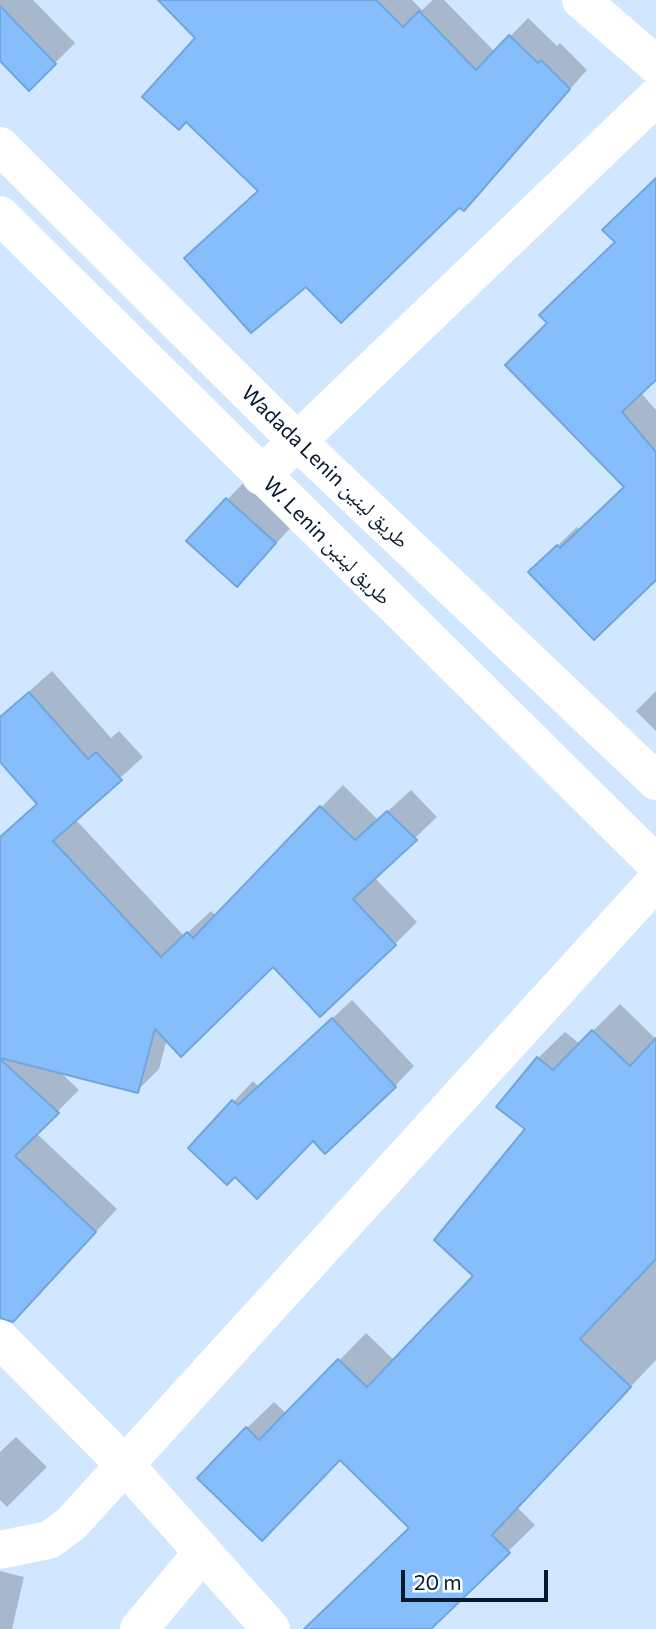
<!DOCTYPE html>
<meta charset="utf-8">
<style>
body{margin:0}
#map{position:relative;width:656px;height:1629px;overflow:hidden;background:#d1e7ff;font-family:Commissioner,sans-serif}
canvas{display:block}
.scale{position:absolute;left:401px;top:1570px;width:147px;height:32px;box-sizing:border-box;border:4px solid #051a2f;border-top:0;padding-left:9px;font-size:21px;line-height:24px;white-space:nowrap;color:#051a2f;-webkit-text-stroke:5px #fff;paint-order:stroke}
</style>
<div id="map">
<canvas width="656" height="1629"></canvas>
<div class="scale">20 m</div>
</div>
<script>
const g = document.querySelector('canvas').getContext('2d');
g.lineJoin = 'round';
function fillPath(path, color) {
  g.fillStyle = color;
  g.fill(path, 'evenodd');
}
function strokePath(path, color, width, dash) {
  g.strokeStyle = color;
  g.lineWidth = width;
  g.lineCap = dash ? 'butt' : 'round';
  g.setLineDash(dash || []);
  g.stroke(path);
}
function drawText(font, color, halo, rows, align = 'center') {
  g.font = font + ' Commissioner,"Noto Naskh Arabic",sans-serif';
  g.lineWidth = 6;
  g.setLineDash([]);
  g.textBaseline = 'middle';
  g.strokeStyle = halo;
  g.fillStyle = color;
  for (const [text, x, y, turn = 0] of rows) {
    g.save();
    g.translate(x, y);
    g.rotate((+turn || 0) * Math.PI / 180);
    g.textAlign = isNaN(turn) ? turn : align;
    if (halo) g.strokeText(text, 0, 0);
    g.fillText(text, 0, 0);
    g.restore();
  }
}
fillPath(new Path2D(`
 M 0,0 L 33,0 L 75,43 L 29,89 L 0,58 Z
 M 232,0 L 412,0 L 422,10 L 433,0 L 444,0 L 495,52 L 528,18 L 557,46 L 560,43 L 587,70 L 464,209 L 459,205 L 259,190 Z
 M 656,180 L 656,377 L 640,392 L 656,410 L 656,577 L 550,553 L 577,527 L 580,530 L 626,486 L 549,323 L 617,242 Z
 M 247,479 L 295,523 L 256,565 L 188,541 Z
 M 52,671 L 111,738 L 119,731 L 143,757 L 75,819 L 184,936 L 211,911 L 216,916 L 343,785 L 378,820 L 411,790 L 437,817 L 374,877 L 417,922 L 395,944 L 274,965 L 167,1039 L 159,1069 L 137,1091 L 59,1071 L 79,1090 L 36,1133 L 117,1209 L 38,1294 L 0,1301 L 0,837 L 38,803 L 0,759 L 0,717 Z
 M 656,691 L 656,731 L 636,711 Z
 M 352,1000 L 414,1066 L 395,1086 L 313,1139 L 235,1175 L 190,1148 L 253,1081 L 259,1087 Z
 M 620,1004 L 656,1039 L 656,1360 L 517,1507 L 535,1525 L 429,1629 L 314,1629 L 411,1527 L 340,1458 L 289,1511 L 247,1428 L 274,1402 L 287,1414 L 366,1333 L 395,1361 L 476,1276 L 528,1129 L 538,1058 L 565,1032 L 580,1044 Z
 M 16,1437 L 47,1467 L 7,1507 L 0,1500 L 0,1452 Z
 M 0,1571 L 24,1577 L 12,1629 L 0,1629 Z`), '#0003');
const building = new Path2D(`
 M 158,0 L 376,0 L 403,27 L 419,11 L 476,70 L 509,35 L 538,63 L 541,60 L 570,89 L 464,211 L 459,208 L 341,323 L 306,287 L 251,333 L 184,258 L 258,191 L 186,122 L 179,130 L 142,97 L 195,38 Z
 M 0,6 L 56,64 L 29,91 L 0,61 Z
 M 656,178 L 656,380 L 622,412 L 656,452 L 656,580 L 594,640 L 528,572 L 557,545 L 560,548 L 624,487 L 505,365 L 547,323 L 539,315 L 615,242 L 602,230 Z
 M 226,498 L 276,543 L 237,587 L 186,541 Z
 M 29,692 L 88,759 L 96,752 L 122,780 L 53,841 L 161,957 L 187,932 L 193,938 L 320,806 L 355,840 L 387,811 L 417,840 L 353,899 L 396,945 L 320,1017 L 273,967 L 181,1057 L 155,1029 L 138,1093 L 0,1058 L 0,837 L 37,804 L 0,762 L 0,717 Z
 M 332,1018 L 396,1087 L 325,1154 L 313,1141 L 257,1199 L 235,1177 L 227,1185 L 188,1148 L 232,1100 L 238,1105 Z
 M 592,1030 L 630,1066 L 656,1038 L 656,1259 L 580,1339 L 631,1387 L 492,1535 L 510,1553 L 431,1629 L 304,1629 L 409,1528 L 340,1460 L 262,1541 L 197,1478 L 246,1427 L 259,1440 L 338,1359 L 367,1387 L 473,1276 L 434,1240 L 525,1129 L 496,1107 L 537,1057 L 553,1070 Z
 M 0,1059 L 59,1113 L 15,1156 L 96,1232 L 13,1322 L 0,1318 Z`);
fillPath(building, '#85befa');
strokePath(building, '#71a6dd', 2);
strokePath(new Path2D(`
 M 581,0 L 656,65
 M 261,476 L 656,97
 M 0,1339 L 125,1465 L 271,1629
 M 0,1550 L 49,1540 L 71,1524 L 656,881
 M 139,1629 L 203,1552`), '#fff', 38);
strokePath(new Path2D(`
 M 0,146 L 298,442 L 656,781
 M 0,215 L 656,864`), '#fff', 38);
drawText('21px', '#051a2f', '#fff', [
 ["Wadada Lenin طريق لينين",325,467,44],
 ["W. Lenin طريق لينين",327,541,45]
]);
</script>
